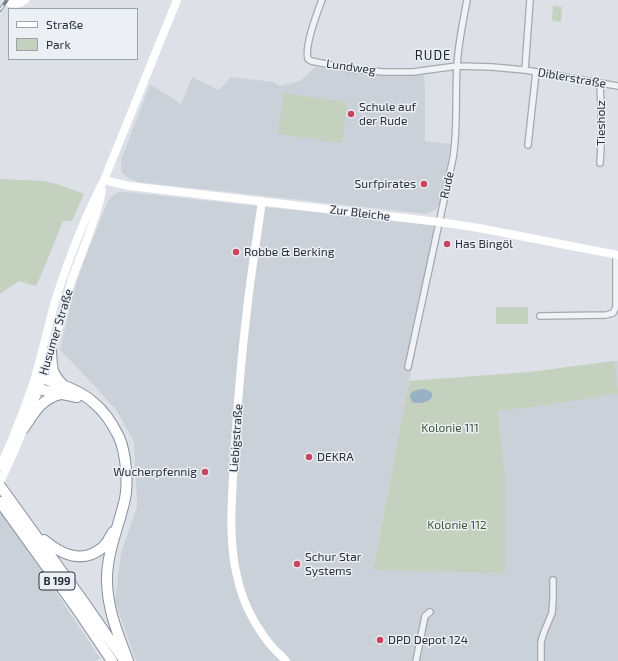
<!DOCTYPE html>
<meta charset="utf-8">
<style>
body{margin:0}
#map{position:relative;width:618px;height:661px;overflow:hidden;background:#dde1e7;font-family:"Exo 2",sans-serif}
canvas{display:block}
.legend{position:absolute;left:8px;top:8px;width:130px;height:52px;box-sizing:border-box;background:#ecf0f5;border:1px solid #9da3ab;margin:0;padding:5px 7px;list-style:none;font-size:12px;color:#27303d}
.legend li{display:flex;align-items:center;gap:8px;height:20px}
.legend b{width:20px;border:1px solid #9da3ab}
</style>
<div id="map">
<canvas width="618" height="661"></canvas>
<ul class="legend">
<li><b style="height:5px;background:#fff"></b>Straße</li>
<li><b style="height:11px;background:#c4d1be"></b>Park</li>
</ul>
</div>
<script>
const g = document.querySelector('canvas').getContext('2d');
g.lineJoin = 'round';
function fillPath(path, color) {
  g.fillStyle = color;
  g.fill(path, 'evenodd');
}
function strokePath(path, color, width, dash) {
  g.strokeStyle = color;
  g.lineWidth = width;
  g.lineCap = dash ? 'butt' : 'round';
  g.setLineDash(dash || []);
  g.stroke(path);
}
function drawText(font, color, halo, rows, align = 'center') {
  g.font = font + ' "Exo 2",sans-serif';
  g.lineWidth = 3;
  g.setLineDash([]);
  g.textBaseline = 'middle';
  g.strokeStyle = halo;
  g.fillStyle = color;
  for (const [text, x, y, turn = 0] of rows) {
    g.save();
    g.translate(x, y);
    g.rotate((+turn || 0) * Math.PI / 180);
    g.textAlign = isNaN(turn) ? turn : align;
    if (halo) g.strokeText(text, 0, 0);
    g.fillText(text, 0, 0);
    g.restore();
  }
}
fillPath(new Path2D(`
 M 315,67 L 376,76 L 424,75 L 425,90 L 425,141 L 451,144 L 440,203 L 436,209 L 427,214 L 138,182 L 128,178 L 121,172 L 121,160 L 150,84 L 181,104 L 192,77 L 219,90 L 231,77 L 274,82 L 280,86 L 300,81 Z
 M 119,192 L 127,192 L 441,226 L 409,381 L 373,569 L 505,474 L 498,411 L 532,407 L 617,394 L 614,361 L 618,361 L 618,661 L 136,661 L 115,601 L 121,553 L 137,507 L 134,442 L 117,411 L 90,381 L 60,350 L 75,287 L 84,261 L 108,201 L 112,196 Z
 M 0,509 L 100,658 L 96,661 L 0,661 Z`), '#cbd1d9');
fillPath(new Path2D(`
 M 553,6 L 562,7 L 561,22 L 553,21 L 552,18 Z
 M 284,93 L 347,102 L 342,143 L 278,134 Z
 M 0,179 L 44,181 L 60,185 L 84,194 L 72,221 L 63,221 L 49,256 L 36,286 L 19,281 L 0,294 Z
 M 496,307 L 528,307 L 528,324 L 496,324 Z
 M 614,361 L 618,394 L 532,407 L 498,411 L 505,474 L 505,573 L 373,570 L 409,381 L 529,372 Z`), '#c4d1be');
fillPath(new Path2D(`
 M 422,389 C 444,392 427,407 412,402 C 407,392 413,391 422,389 Z`), '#98b1c7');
const street = new Path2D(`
 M 322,0 C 317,13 304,46 308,59 L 311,61 L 351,69 L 383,72 L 413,72 L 457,66 L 492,67 L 525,70 L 618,86
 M 525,70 L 530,0
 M 528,145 L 536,72
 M 600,163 L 602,129 L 600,84
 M 540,316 L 606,315 L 613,313 L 616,307 L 616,255
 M 408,367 L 453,158 C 458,128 455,97 457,67 C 458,44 463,22 467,0
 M 416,661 L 425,616 L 430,612
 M 541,661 L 541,642 L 544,632 L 552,613 L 553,600 L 553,580`);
const highway = new Path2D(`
 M 51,351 C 52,368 51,373 63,385
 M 42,378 C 59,384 80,390 94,403 C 104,411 113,425 119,437 C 126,453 129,485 124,503 C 118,528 107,553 107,579 C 107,609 118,634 128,661
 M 38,389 L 77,397
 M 24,428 C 34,413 41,399 61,394
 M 0,486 L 83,601 L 124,660
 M 0,502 L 77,609 L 112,661
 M 44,540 C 62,555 82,564 102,548 C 107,544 110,537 113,532`);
strokePath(street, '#a3a8b1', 8);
strokePath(highway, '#85909d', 12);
strokePath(street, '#f0f2f5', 5.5);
strokePath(new Path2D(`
 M 10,3 C 16,4 20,4 25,0
 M 104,180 L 129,186 L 439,222 L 479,228 L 618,255
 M 262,201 C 257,237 251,273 247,310 C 241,360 237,410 234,461 C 232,497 228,540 237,576 C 242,600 254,624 269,643 C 274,650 281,655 286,661
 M 0,466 C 14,439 24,409 34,381 C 42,354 48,326 56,298 C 69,258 84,218 104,180 L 177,0
 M 0,482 C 25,432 43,377 60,323 C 64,310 67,296 71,282 C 81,252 96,222 102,191`), '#fff', 8);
strokePath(highway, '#fff', 10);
const rail = new Path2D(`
 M 0,10 L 7,0`);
strokePath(rail, '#778290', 3.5);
strokePath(rail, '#ecf0f5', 2, [6]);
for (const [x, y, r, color] of [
 [351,114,4,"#cb435e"],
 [424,184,4,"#cb435e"],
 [447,244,4,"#cb435e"],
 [236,252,4,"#cb435e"],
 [309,457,4,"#cb435e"],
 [205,472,4,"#cb435e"],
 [297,564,4,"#cb435e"],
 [380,640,4,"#cb435e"]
]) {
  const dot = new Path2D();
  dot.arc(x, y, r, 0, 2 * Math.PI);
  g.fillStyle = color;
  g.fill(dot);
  strokePath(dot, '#ecf0f5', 1.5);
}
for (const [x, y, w] of [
 [57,581,36]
]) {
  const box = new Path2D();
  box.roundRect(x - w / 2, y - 9, w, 18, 3);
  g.fillStyle = '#ecf0f5';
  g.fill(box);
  strokePath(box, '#27303d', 1);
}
drawText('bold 11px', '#27303d', null, [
 ["B 199",57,581]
]);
drawText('12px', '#27303d', '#ecf0f5', [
 ["Lundweg",351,67,8],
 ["Diblerstraße",572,78,10],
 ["Tiesholz",601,123,-90],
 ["Rude",447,185,-78],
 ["Zur Bleiche",360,213,7],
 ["Husumer Straße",56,332,-73],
 ["Liebigstraße",236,438,-86]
]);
drawText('12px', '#27303d', '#ecf0f5', [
 ["Schule auf",359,107],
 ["der Rude",359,121],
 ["Surfpirates",416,184,"right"],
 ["Has Bingöl",455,244],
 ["Robbe & Berking",244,252],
 ["DEKRA",317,457],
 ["Wucherpfennig",197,472,"right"],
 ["Schur Star",305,557],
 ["Systems",305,571],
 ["DPD Depot 124",388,640]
], 'left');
drawText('12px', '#3d5835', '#ecf0f5', [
 ["Kolonie 111",450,428],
 ["Kolonie 112",457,525]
]);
g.letterSpacing = '1px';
drawText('13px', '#19212e', '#ecf0f5', [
 ["RUDE",433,56]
]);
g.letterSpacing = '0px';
</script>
